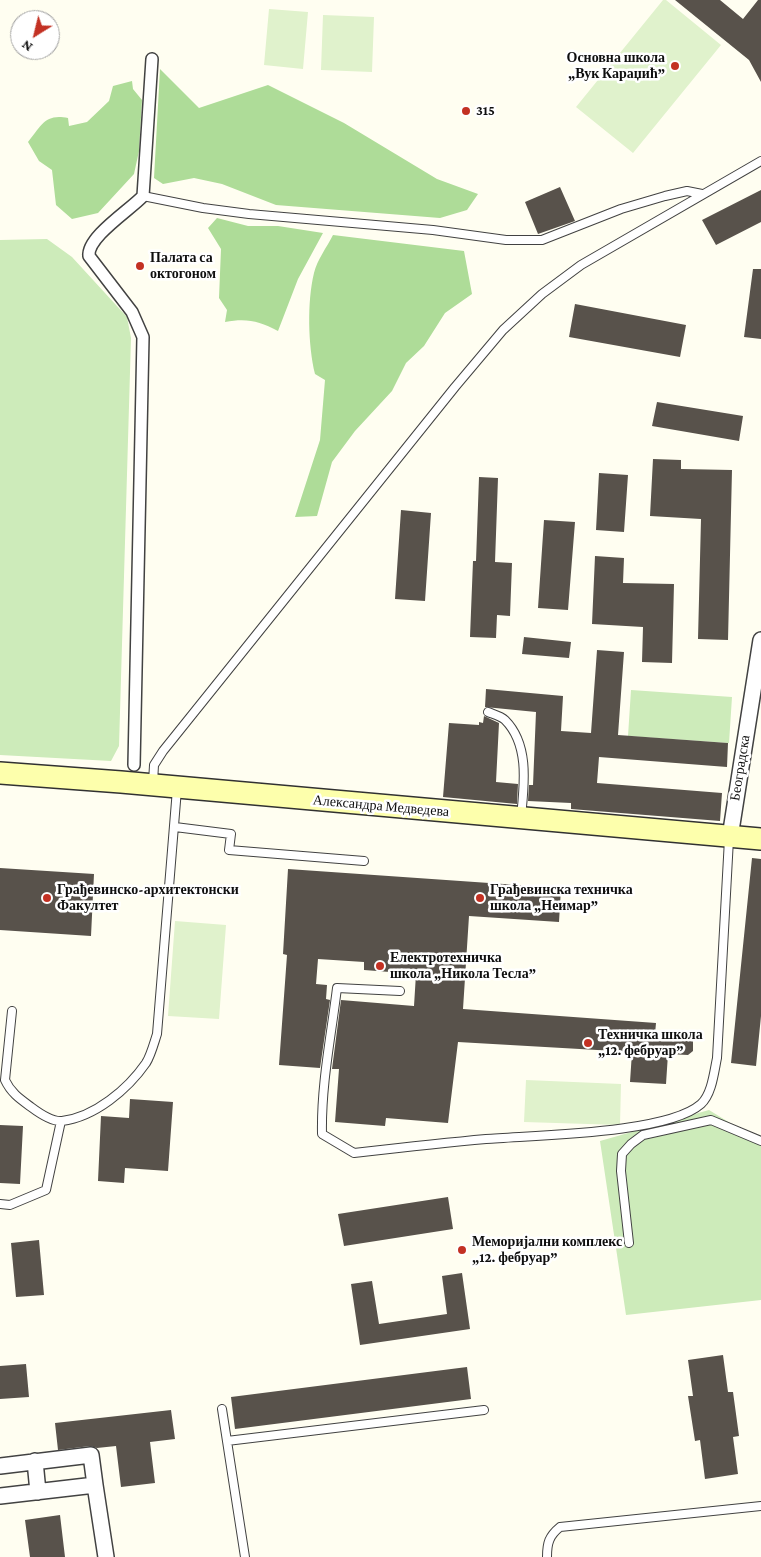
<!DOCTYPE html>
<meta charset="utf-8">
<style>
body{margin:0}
#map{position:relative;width:761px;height:1557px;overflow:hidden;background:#fffef1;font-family:"Crimson Pro",serif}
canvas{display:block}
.north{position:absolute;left:10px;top:10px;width:50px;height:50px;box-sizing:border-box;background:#fff;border:1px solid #9f9f9f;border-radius:50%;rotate:216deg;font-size:14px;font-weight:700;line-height:20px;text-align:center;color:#0f0f0f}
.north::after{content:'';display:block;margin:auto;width:18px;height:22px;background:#c33123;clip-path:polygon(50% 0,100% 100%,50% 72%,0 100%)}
</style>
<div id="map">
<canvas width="761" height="1557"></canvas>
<div class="north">N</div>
</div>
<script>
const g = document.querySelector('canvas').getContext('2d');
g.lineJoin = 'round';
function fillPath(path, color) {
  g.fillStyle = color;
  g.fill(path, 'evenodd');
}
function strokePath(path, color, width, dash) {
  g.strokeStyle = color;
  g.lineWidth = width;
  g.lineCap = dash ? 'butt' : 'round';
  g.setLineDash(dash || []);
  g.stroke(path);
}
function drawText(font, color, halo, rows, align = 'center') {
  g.font = font + ' "Crimson Pro",serif';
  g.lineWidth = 5;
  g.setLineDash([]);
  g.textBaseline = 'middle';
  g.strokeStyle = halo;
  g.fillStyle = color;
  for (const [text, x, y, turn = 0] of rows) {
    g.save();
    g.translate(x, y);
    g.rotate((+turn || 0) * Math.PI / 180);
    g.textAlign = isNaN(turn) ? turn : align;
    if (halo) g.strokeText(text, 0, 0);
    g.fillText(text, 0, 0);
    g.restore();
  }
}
fillPath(new Path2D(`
 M 47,239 L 72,257 L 127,317 L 131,338 L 119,746 L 111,761 L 0,755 L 0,240 Z
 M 631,690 L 732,697 L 729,743 L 628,736 Z
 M 709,1110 L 761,1142 L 761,1300 L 626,1315 L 600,1141 Z`), '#cdebba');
fillPath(new Path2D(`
 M 160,69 L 199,108 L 268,85 L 344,123 L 437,179 L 478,194 L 467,210 L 440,218 L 276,205 L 222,184 L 194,178 L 163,184 L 154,178 Z
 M 132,81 L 133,89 L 142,100 L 139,151 L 134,174 L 98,213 L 72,219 L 56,205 L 52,170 L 39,161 L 28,142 C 41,126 45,113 68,118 L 69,126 L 87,122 L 109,101 L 113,86 Z
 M 217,218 L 248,226 L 278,226 L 323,233 L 298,279 L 278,331 C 259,321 247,318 225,322 L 227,310 L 219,298 L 221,249 L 208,228 Z
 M 333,235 L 464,251 L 472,294 L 445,313 L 424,346 L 406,363 L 392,391 L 355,431 L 332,462 L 317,516 L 295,517 L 320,440 L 325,380 L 315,374 C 308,345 307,302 314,273 C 317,260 327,247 333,235 Z`), '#aedc98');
fillPath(new Path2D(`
 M 663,0 L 666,0 L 721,45 L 633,153 L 576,107 Z
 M 269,9 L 308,12 L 303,69 L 264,65 Z
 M 323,15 L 374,17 L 372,72 L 321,70 Z
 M 175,921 L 226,925 L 219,1019 L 168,1016 Z
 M 526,1080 L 621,1084 L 620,1125 L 524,1122 Z`), '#e0f2cc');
fillPath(new Path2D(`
 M 675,0 L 720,0 L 743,19 L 758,0 L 761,0 L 761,82 L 749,60 Z
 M 560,187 L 575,221 L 538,234 L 525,202 Z
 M 761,190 L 761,222 L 716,245 L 702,220 Z
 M 753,269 L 761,269 L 761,339 L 744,337 Z
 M 575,304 L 686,325 L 680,357 L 569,337 Z
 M 657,402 L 743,416 L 739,441 L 652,426 Z
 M 653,459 L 681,460 L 681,469 L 732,470 L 728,640 L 698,639 L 701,519 L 650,516 Z
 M 599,473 L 628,475 L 624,532 L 596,530 Z
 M 479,477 L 498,478 L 495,562 L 512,563 L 510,616 L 497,615 L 496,638 L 470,637 L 473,561 L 476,561 Z
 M 401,510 L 431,513 L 425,601 L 395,599 Z
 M 544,520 L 575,522 L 568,610 L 538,608 Z
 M 595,556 L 624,558 L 623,583 L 674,584 L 672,663 L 642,662 L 643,627 L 592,624 Z
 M 524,637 L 571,642 L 569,658 L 522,654 Z
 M 597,650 L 624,652 L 618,735 L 728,743 L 727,767 L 599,757 L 597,783 L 722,793 L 720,821 L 571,809 L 571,803 L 528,801 L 529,785 L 533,785 L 536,712 L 485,707 L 486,689 L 563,696 L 561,731 L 591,733 Z
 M 484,716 L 499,723 L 496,782 L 518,784 L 517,804 L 443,797 L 449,723 L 479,725 L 479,722 L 483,723 Z
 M 752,858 L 761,859 L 761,1016 L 756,1066 L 731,1063 Z
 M 0,868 L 94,874 L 91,936 L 0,930 Z
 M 288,869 L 561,888 L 559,922 L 469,916 L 463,1009 L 656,1023 L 655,1034 L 683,1036 L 687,1033 L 693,1039 L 693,1051 L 688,1055 L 668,1054 L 666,1084 L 630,1082 L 632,1052 L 458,1042 L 448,1123 L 386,1118 L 385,1126 L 335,1122 L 339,1069 L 332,1069 L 341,1000 L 414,1006 L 416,974 L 364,970 L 364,962 L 318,959 L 316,984 L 327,985 L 326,999 L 330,1000 L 320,1068 L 279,1065 L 287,955 L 283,954 Z
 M 130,1099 L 173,1102 L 168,1171 L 125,1168 L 124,1183 L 98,1181 L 101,1116 L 129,1118 Z
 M 0,1125 L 23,1126 L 20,1184 L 0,1183 Z
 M 448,1197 L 453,1229 L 344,1246 L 338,1214 Z
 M 39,1240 L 44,1295 L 16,1297 L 11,1243 Z
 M 462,1273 L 470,1329 L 360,1345 L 351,1284 L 372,1281 L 379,1324 L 447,1314 L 442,1276 Z
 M 723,1355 L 728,1392 L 733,1392 L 739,1436 L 733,1437 L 738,1474 L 705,1479 L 700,1440 L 695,1441 L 688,1396 L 693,1396 L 688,1360 Z
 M 26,1364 L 29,1397 L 0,1399 L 0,1366 Z
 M 467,1367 L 471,1399 L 235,1429 L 231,1397 Z
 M 171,1410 L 175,1439 L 150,1442 L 155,1483 L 121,1487 L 116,1446 L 97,1448 L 90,1446 L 58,1450 L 55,1423 Z
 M 60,1515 L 65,1557 L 30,1557 L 25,1520 Z`), '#58524b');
const service = new Path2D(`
 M 143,196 L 203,208 L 249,214 L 433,230 L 506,240 L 542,240 L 621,209 L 665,196 L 687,191 L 702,194
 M 488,712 C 493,714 501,716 505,720 C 530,745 524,786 521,817
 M 153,783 L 154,765 L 163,751 L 455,387 L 503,330 L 542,294 L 581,265 L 761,161
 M 175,827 L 231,834 L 229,850 L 364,861
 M 400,991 L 337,988 C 331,1037 321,1085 322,1134 L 354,1153 C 398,1148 442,1143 486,1139 C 535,1135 667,1134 701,1104 C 712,1094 714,1072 717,1058 L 729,839
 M 12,1011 L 5,1080 C 11,1093 20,1099 31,1107 C 39,1113 53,1122 62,1121 C 95,1117 128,1089 146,1063 C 151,1055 154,1043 157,1034 L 177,789
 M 0,1204 L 10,1205 L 46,1190 L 61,1121
 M 629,1243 L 621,1171 L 622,1154 L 631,1144 L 643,1135 L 711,1120 L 761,1141
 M 222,1409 L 245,1557
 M 227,1441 L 484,1410
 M 547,1557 C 547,1543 549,1536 560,1527 L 761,1506`);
const pedestrian = new Path2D(`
 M 134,765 L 143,337 L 132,312 L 89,256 C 87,237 130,210 143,196 L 152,59`);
const minor = new Path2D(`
 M 730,837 L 761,640
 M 35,1461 L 38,1492
 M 0,1466 L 91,1455 L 95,1485
 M 0,1496 L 95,1485 L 106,1557`);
const secondary = new Path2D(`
 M 0,773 L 121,782 L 761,839`);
strokePath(service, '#424242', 10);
strokePath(pedestrian, '#424242', 14);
strokePath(minor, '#424242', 18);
strokePath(secondary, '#313131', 24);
strokePath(service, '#fff', 8);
strokePath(pedestrian, '#fff', 11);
strokePath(minor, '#fff', 15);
strokePath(secondary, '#fdffac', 21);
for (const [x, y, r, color] of [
 [675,66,5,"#c33123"],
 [466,111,5,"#c33123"],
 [140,266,5,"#c33123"],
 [47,898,5,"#c33123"],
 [480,898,5,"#c33123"],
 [380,966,5,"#c33123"],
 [588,1043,5,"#c33123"],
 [462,1250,5,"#c33123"]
]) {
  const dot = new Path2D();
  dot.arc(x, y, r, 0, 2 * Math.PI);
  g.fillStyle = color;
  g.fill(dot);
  strokePath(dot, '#fff', 2);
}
drawText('bold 14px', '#0f0f0f', '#fff', [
 ["Основна школа",665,58,"right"],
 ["„Вук Караџић”",665,74,"right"],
 ["315",476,111],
 ["Палата са",150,258],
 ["октогоном",150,274],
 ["Грађевинско-архитектонски",57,890],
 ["Факултет",57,906],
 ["Грађевинска техничка",490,890],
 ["школа „Неимар”",490,906],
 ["Електротехничка",390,958],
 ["школа „Никола Тесла”",390,974],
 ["Техничка школа",598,1035],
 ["„12. фебруар”",598,1051],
 ["Меморијални комплекс",472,1242],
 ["„12. фебруар”",472,1258]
], 'left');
drawText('14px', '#0f0f0f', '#fff', [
 ["Београдска",740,768,-81],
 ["Александра Медведева",381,806,5]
]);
</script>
